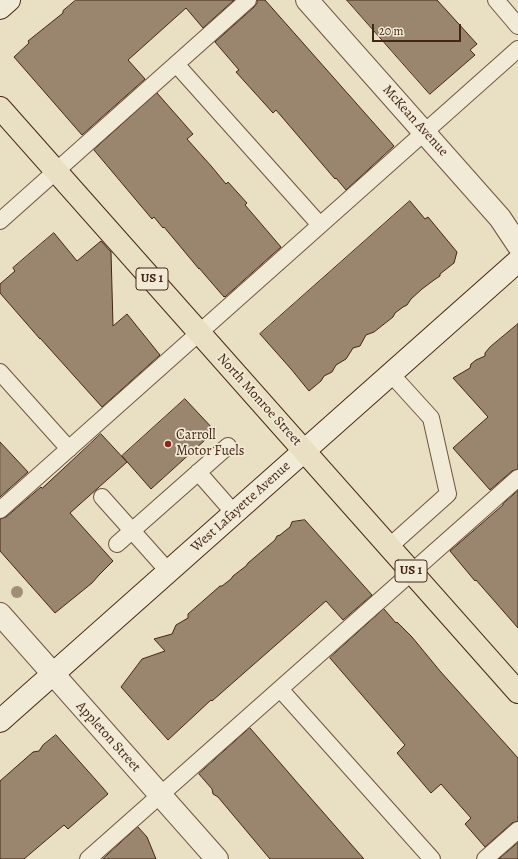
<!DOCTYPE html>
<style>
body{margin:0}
#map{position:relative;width:518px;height:859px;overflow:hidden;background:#e9dfc2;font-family:Alegreya,serif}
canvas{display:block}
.scale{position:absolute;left:372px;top:24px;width:89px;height:18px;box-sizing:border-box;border:2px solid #452613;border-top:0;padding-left:5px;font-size:12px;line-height:14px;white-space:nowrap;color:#452613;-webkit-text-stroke:3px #f1ead7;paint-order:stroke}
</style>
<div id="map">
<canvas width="518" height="859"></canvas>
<div class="scale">20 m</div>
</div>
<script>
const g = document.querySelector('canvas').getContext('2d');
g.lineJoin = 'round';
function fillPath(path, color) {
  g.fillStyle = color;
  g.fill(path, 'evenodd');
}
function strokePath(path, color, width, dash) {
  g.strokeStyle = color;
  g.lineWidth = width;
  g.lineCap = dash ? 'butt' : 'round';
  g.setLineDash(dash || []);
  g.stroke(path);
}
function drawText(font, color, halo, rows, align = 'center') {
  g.font = font + ' Alegreya,serif';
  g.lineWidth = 3.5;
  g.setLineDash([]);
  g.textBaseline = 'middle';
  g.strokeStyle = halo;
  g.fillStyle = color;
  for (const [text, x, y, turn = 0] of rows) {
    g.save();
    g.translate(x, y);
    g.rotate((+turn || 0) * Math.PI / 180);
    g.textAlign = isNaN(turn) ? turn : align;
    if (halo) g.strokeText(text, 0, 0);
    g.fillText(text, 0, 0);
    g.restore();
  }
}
const building = new Path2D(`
 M 76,0 L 234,0 L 203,28 L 186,8 L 128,60 L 145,79 L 82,135 L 14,57 L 29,43 L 28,41 L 63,13 L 63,11 Z
 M 257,0 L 265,0 L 394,146 L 346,190 L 336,178 L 335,179 L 276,110 L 273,113 L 236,72 L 239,70 L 215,42 L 254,7 L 257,3 Z
 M 347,0 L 437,0 L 477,44 L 470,50 L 475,55 L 430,94 Z
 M 157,93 L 193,134 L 187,139 L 212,167 L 226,184 L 228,182 L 247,203 L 245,205 L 281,247 L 225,297 L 225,296 L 224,297 L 199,268 L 199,269 L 164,227 L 163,228 L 154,217 L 152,219 L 94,150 Z
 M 410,201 L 425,219 L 428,217 L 457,252 L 454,263 L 440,274 L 440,276 L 434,280 L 422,289 L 411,299 L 407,305 L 403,307 L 395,313 L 393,317 L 374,332 L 366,335 L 360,346 L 353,348 L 346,359 L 336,365 L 332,372 L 324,376 L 321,381 L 309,391 L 291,369 L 260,334 Z
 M 54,233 L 77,261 L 101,241 L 111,252 L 113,326 L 127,314 L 160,355 L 102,407 L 40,338 L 40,339 L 0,293 L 0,284 L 15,271 L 13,268 Z
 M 518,324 L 518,469 L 512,471 L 490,490 L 453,448 L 488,417 L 453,378 L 470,368 L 471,364 L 476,360 L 485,356 L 485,353 L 490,347 Z
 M 185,399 L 215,431 L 151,489 L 122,456 Z
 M 101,434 L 127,462 L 70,513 L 113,561 L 99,575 L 92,583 L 55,613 L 0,551 L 0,519 L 6,517 L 41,487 L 42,488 Z
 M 0,442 L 28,472 L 0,497 Z
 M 518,491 L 518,628 L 476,580 L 475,581 L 450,551 L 503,505 L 503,504 Z
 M 305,520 L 372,595 L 343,620 L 326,601 L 212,701 L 211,700 L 168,740 L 121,687 L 142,659 L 165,651 L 154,639 L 172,634 L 176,625 L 188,618 L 188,614 L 220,586 L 222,586 L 231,579 L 233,576 L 246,566 L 248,563 L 275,540 L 277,536 L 280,535 L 290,527 L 292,522 Z
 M 384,609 L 396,623 L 397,622 L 412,637 L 440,671 L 518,758 L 518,821 L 512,823 L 485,847 L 465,824 L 471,818 L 441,784 L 431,793 L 397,753 L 405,745 L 330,658 Z
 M 250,728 L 301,787 L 364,859 L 270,859 L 218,797 L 213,794 L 212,789 L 199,774 Z
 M 56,735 L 103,788 L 108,794 L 68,829 L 64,825 L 24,859 L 0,859 L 0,781 L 33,752 L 39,751 L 43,745 Z
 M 138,827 L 147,837 L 156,859 L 103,859 Z
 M 518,843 L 518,859 L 499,859 Z`);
fillPath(building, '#9a866e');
strokePath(building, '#452613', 1);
const lane = new Path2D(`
 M 496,0 L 518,26
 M 176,64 L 320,225
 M 0,221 L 248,0
 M 0,372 L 69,449
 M 198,472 L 234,513
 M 102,497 L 168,571
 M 0,510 L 518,49
 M 117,544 L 228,446
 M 390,546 L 448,494 L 431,418 L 391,374
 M 280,689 L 432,859
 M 88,859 L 518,478
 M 485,859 L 518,830`);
const street = new Path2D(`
 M 307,0 L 500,218 L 518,245
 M 0,614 L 217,859`);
const secondary = new Path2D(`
 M 0,8 L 9,0
 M 0,721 L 518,261`);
const primary = new Path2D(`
 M 0,108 L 518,692`);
strokePath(lane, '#6e543f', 18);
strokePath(street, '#6e543f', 24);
strokePath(secondary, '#452613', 24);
strokePath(primary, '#452613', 24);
strokePath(lane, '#f1ead7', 16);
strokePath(street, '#f1ead7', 22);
strokePath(secondary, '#f1ead7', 22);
strokePath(primary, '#e9dfc2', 22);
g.fillStyle = '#a28e76';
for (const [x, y] of [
 [17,592]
]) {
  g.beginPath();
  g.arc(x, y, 6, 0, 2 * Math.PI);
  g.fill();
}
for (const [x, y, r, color] of [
 [168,444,4,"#8f2418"]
]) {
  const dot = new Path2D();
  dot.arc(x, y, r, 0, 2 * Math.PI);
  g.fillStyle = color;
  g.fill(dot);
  strokePath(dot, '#f1ead7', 1.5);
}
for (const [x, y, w] of [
 [152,279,32],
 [411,571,32]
]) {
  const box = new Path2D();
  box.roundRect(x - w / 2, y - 11, w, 22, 3);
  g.fillStyle = '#f1ead7';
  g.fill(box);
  strokePath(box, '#452613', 1);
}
drawText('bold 13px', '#452613', null, [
 ["US 1",152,279],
 ["US 1",411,571]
]);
drawText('14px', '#452613', '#f1ead7', [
 ["McKean Avenue",415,121,48],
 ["North Monroe Street",259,400,48],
 ["West Lafayette Avenue",241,507,-42],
 ["Appleton Street",108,737,48]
]);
drawText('14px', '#452613', '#f1ead7', [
 ["Carroll",176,436],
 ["Motor Fuels",176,452]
], 'left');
</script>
